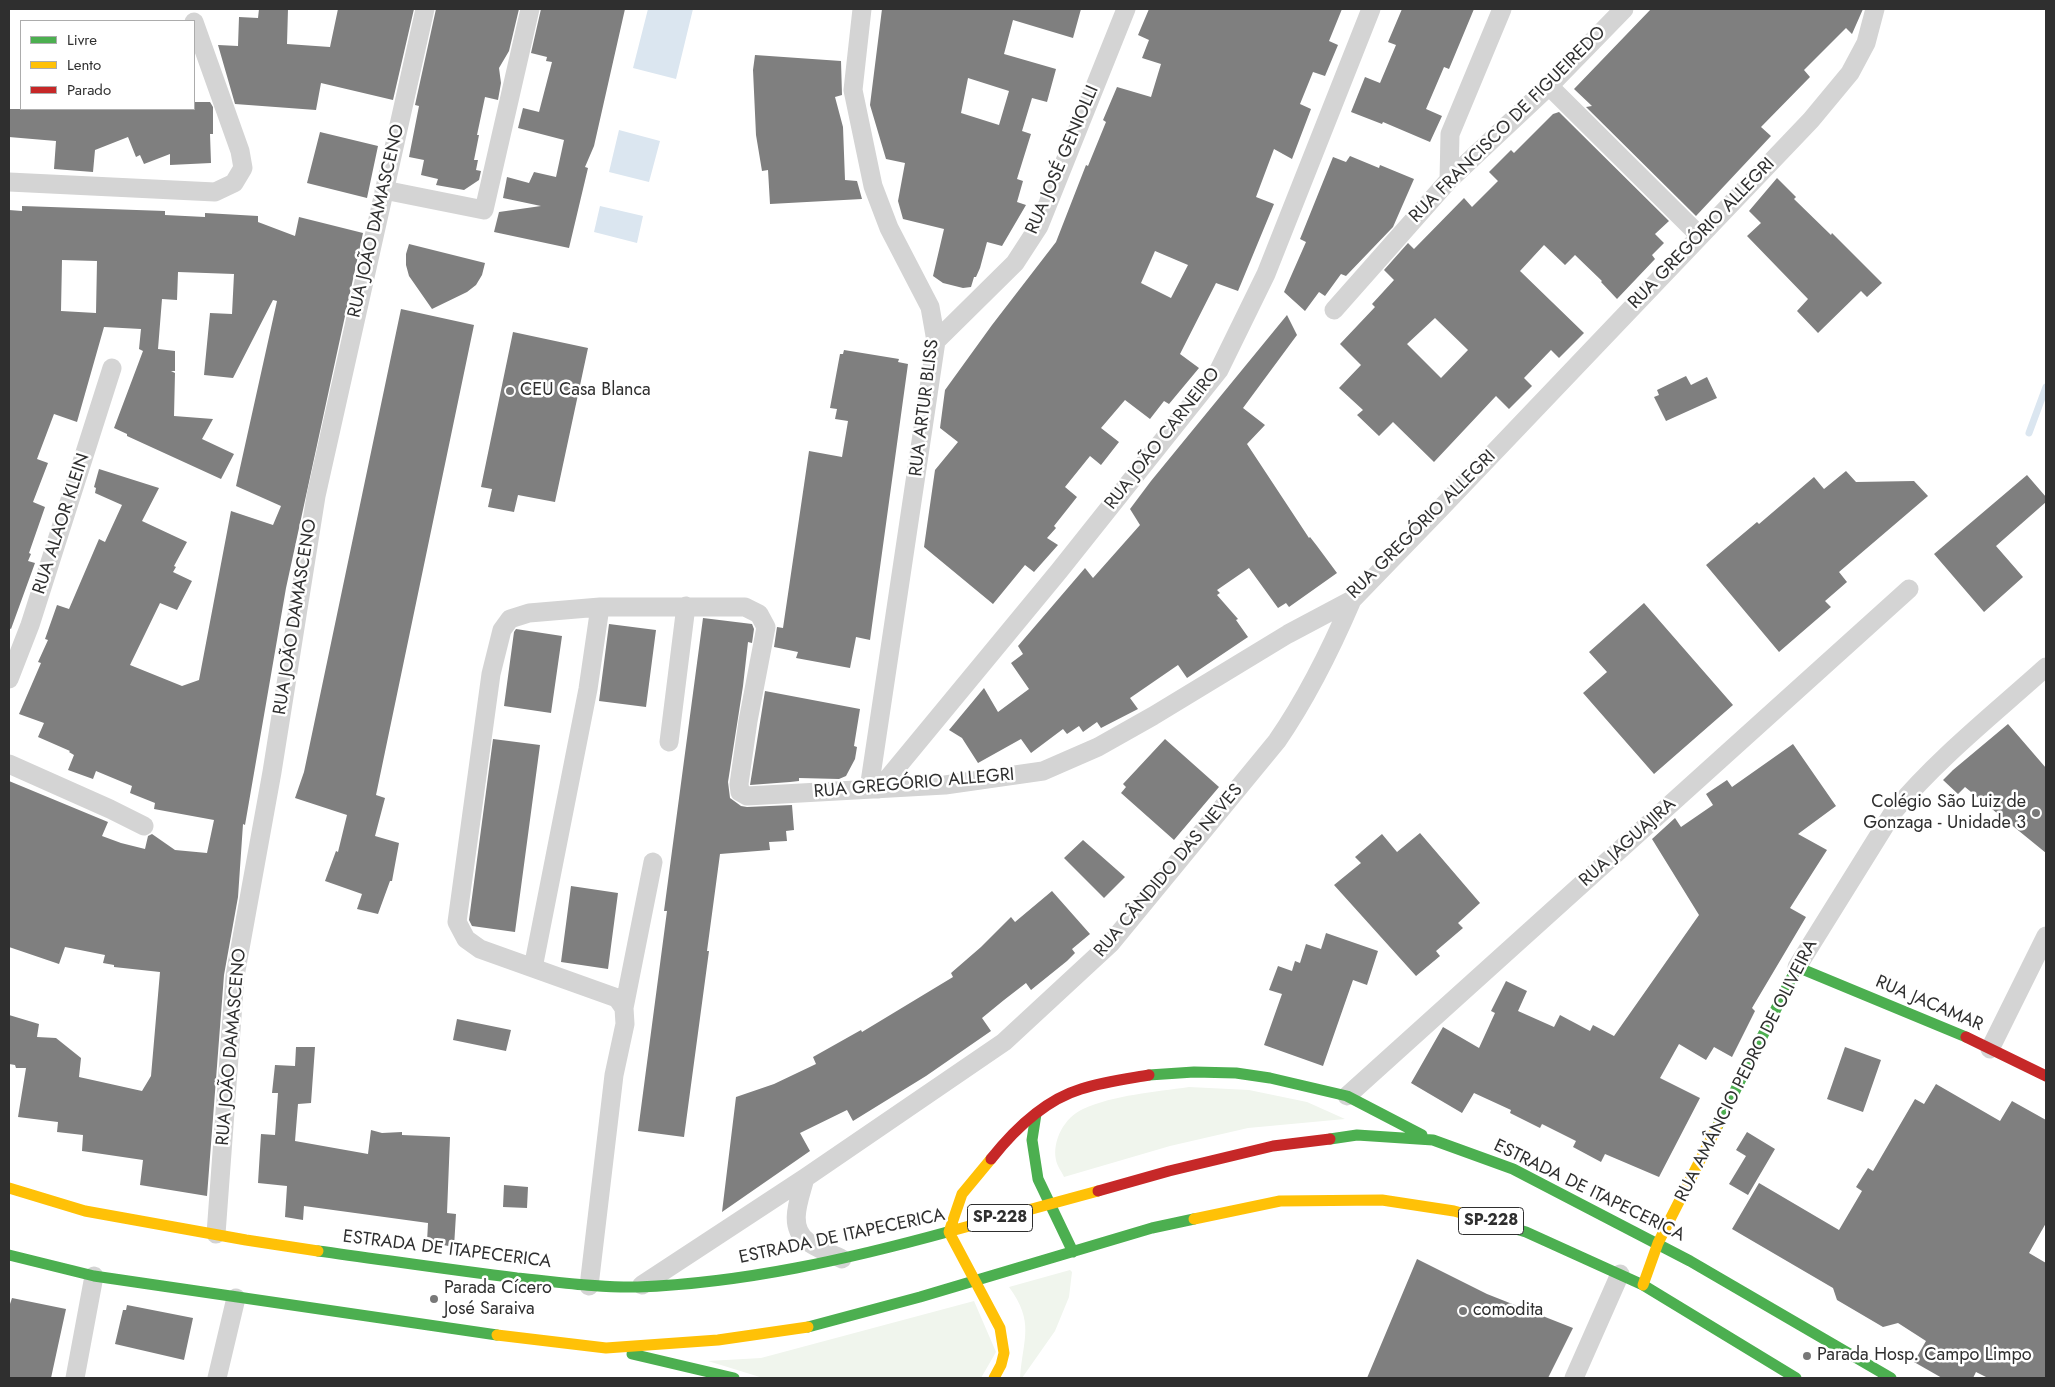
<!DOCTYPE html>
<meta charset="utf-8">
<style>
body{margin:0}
#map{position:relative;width:2055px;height:1387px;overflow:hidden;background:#fff;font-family:Jost,sans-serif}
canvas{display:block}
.frame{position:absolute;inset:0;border:10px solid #2f2f2f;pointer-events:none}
.legend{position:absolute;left:20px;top:20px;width:175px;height:90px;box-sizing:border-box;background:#fff;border:1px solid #acacac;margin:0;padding:6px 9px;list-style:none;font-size:15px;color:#2f2f2f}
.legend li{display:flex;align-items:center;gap:10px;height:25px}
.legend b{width:25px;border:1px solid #acacac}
</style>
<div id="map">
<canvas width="2055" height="1387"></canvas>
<div class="frame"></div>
<ul class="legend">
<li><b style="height:6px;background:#4caf50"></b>Livre</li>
<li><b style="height:6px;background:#ffc107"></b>Lento</li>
<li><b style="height:6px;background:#c62828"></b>Parado</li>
</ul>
</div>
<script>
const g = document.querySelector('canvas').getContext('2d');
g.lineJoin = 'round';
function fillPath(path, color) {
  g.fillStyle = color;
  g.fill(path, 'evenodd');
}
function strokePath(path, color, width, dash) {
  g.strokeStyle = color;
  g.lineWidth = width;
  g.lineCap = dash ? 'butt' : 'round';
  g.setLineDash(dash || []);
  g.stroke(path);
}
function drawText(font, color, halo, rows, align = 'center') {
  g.font = font + ' Jost,sans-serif';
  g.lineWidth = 5;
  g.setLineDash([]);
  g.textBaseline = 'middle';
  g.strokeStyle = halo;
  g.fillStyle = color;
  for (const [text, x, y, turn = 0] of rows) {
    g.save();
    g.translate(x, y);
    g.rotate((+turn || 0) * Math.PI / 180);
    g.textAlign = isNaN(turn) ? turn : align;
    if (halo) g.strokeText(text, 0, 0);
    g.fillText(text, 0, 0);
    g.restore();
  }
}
fillPath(new Path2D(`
 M 1189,1087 L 1249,1090 L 1307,1102 L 1345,1119 L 1248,1128 L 1170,1146 L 1064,1177 C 1062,1172 1057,1166 1056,1160 C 1052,1140 1065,1117 1083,1109 C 1114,1095 1155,1092 1189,1087 Z
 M 1070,1270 L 1072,1272 L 1069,1297 L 1055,1331 L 1022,1378 L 1020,1378 C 1023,1338 1035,1323 1009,1287 Z
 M 974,1301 L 996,1352 L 981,1378 L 763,1378 L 708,1361 L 761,1358 Z`), '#f0f5ed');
fillPath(new Path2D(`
 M 648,9 L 693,9 L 676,79 L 633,68 Z
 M 619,130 L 660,141 L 649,182 L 609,172 Z
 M 600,206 L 643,216 L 637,243 L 594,232 Z`), '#dbe6f0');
strokePath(new Path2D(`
 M 2029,433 L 2046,387`), '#dbe6f0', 7);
fillPath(new Path2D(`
 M 259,9 L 288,9 L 287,44 L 330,47 L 338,9 L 414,9 L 393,100 L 321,83 L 316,110 L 235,104 L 218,45 L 238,46 L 239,17 L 258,18 Z
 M 436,9 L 519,9 L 509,51 L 499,68 L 501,83 L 498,100 L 485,97 L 477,135 L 479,135 L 474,160 L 478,160 L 476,170 L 481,171 L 479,180 L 464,190 L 436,185 L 438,179 L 421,175 L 424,160 L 409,157 L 419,106 L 415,105 Z
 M 541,9 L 625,9 L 594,146 L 585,167 L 588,168 L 569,248 L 494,232 L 499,212 L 541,206 L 503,198 L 507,177 L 529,183 L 534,172 L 556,177 L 564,140 L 518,128 L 523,108 L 539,112 L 552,62 L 546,61 L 547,57 L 531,53 Z
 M 882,9 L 1081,9 L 1073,38 L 1013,20 L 1004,54 L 1056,69 L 1047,102 L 1032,98 L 1022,131 L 1031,134 L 1017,179 L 1023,181 L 1017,202 L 1026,205 L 1002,246 L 987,242 L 980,268 L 976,277 L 974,277 L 971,287 L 963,288 L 943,283 L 933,276 L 944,229 L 903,219 L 898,201 L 905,163 L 886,159 L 870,105 ZM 968,78 L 1009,91 L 999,125 L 961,113 Z
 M 1149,9 L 1342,9 L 1329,41 L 1338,45 L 1325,76 L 1313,72 L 1300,104 L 1311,109 L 1292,159 L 1274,149 L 1256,197 L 1274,204 L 1238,291 L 1216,283 L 1180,354 L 1199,368 L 1169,404 L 1164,401 L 1150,419 L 1125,400 L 1101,428 L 1119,442 L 1101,465 L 1090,456 L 1065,487 L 1077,497 L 1054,526 L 1056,528 L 1047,538 L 1058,545 L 1034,572 L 1025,565 L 993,604 L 924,547 L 935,470 L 958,442 L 940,428 L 945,390 L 992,325 L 1056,242 L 1086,165 L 1088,166 L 1106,122 L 1103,120 L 1117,87 L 1151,97 L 1161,64 L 1142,58 L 1149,40 L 1138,35 ZM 1155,251 L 1188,265 L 1171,298 L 1141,283 Z
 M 1402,9 L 1474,9 L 1449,69 L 1444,67 L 1426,109 L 1442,116 L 1430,142 L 1383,122 L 1382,124 L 1351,112 L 1365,77 L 1380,83 L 1396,45 L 1388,42 Z
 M 1651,9 L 1863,9 L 1852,34 L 1846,28 L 1804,70 L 1810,77 L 1761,127 L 1771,136 L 1696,216 L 1586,107 L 1592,106 L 1574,89 Z
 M 755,55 L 841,61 L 842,95 L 835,97 L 843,127 L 845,180 L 857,181 L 862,199 L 770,204 L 768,170 L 762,171 L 756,135 L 753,70 Z
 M 194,102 L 210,102 L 213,107 L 213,134 L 210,134 L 211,163 L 170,165 L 170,154 L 144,164 L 140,155 L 136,157 L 128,137 L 95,150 L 93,172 L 54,169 L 56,141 L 9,137 L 9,109 L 194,109 Z
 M 1559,112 L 1669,221 L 1655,234 L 1664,243 L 1652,255 L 1655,259 L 1617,299 L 1601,282 L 1602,281 L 1575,255 L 1565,265 L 1544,245 L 1520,271 L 1584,333 L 1559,358 L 1551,350 L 1524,378 L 1532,386 L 1509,409 L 1496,396 L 1434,462 L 1393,422 L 1379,436 L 1357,415 L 1363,410 L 1339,388 L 1361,365 L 1340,344 L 1375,307 L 1372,304 L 1394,280 L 1384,270 L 1408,243 L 1414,249 L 1464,198 L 1472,207 L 1498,181 L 1489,172 L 1511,150 L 1514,153 L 1553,114 ZM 1435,318 L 1468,350 L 1441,378 L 1407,344 Z
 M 320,132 L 378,146 L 367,198 L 307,183 Z
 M 1350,156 L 1379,168 L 1380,165 L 1414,179 L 1393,227 L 1346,276 L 1341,274 L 1325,296 L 1319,292 L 1305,311 L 1284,292 L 1306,242 L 1300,239 L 1333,157 L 1346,162 Z
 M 1777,178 L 1796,197 L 1794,199 L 1831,235 L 1832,233 L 1882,283 L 1867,297 L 1861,291 L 1818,333 L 1797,311 L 1808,299 L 1747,236 L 1761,223 L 1749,211 Z
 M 22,206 L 165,211 L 165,215 L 205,217 L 205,213 L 258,216 L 258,222 L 295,236 L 299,217 L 363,233 L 286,588 L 245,825 L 243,824 L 238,897 L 224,975 L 207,1196 L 140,1185 L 143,1160 L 82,1151 L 83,1135 L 57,1132 L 58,1122 L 18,1117 L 26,1068 L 16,1068 L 15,1065 L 9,1064 L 9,1015 L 39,1024 L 37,1037 L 56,1038 L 81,1058 L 79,1077 L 142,1091 L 151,1076 L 160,972 L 114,967 L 114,965 L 103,963 L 105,955 L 65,947 L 59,964 L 9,947 L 9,781 L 108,822 L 102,836 L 121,843 L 145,849 L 148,836 L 152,834 L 175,850 L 207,853 L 214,820 L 154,809 L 155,803 L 130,793 L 132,786 L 96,771 L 93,779 L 68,770 L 74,755 L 69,752 L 70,751 L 38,737 L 44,723 L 19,714 L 41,663 L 38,662 L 48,640 L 45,639 L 57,605 L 69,609 L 99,539 L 105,542 L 122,505 L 95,493 L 96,488 L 94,487 L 99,469 L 159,488 L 142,521 L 187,542 L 174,566 L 176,567 L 173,572 L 192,581 L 177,610 L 160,603 L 130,665 L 182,686 L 199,680 L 231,511 L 273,525 L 281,506 L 236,486 L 277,301 L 273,300 L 233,378 L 204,375 L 210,313 L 232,314 L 234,274 L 178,272 L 177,300 L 162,299 L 158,349 L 175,351 L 175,371 L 171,371 L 175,373 L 174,416 L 213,419 L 202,439 L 234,454 L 221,479 L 127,436 L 127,434 L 114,428 L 143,351 L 139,349 L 141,329 L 104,327 L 77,422 L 54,414 L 37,459 L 48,463 L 33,502 L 45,507 L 29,553 L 31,554 L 28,561 L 35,563 L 11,629 L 9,628 L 9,210 L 22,211 ZM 62,260 L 97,261 L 96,313 L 61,311 Z
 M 409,244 L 485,263 L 482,275 L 476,285 L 467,292 L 432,309 L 409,276 L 406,265 L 406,254 Z
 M 401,309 L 474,325 L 376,795 L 385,798 L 375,836 L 399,843 L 392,881 L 390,881 L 378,914 L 357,909 L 362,894 L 325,881 L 336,851 L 338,852 L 347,815 L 295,798 L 304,772 Z
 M 1287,315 L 1297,335 L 1243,408 L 1265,425 L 1247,444 L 1309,538 L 1310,537 L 1317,546 L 1337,573 L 1289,607 L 1286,603 L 1278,608 L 1249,568 L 1217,590 L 1220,593 L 1217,595 L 1238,619 L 1236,620 L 1248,637 L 1187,678 L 1178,665 L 1130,698 L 1138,709 L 1101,728 L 1097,722 L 1083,732 L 1079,726 L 1067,734 L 1063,729 L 1031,753 L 1021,739 L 978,763 L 962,738 L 949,730 L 984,688 L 998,712 L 1029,689 L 1011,663 L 1023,654 L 1018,646 L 1085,568 L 1093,578 L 1140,525 L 1130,509 L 1151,481 Z
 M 513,332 L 588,348 L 555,502 L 518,495 L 514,512 L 488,507 L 492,489 L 481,487 Z
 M 844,350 L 899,359 L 898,362 L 908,364 L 870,640 L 856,637 L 850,668 L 796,658 L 798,652 L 774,647 L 777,627 L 783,628 L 809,451 L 842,457 L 848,421 L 835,419 L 837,409 L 830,408 L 840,354 L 843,354 Z
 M 1686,376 L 1691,385 L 1707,377 L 1717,398 L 1666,421 L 1654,397 L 1659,395 L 1657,390 Z
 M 1846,471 L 1856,482 L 1914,481 L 1928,496 L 1839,572 L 1847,582 L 1825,601 L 1831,607 L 1779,652 L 1706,565 L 1757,522 L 1759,524 L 1814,477 L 1824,489 Z
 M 2027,475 L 2046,497 L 2046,502 L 1996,546 L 2023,577 L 1984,612 L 1934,554 Z
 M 1644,603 L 1733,705 L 1654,774 L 1583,693 L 1607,672 L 1589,652 Z
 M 703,618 L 752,624 L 754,629 L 752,643 L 748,642 L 743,686 L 728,782 L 730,798 L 741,806 L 747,807 L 792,805 L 794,830 L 786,831 L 787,841 L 769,842 L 770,850 L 720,854 L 707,951 L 709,951 L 684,1137 L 638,1131 L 667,911 L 664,911 Z
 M 609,624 L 656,630 L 646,707 L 599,701 Z
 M 516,629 L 562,636 L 551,713 L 504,706 L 514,632 Z
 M 765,691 L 860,709 L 854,746 L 857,747 L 855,759 L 846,776 L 839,779 L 799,778 L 799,781 L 790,782 L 750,785 Z
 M 2008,724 L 2046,768 L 2046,853 L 1965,787 L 1958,794 L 1943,780 L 1953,770 Z
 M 493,739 L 540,745 L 515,932 L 472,926 L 469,920 Z
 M 1165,739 L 1219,787 L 1174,840 L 1121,793 L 1126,787 L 1123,784 Z
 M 1793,744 L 1836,806 L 1798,834 L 1827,850 L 1790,908 L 1806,917 L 1752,1008 L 1755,1011 L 1732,1057 L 1714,1047 L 1706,1060 L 1679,1044 L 1660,1078 L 1700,1098 L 1659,1177 L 1605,1154 L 1601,1162 L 1573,1147 L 1576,1141 L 1542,1124 L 1540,1128 L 1510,1113 L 1511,1110 L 1474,1093 L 1462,1113 L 1411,1083 L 1443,1027 L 1479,1048 L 1495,1013 L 1491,1011 L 1506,981 L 1527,991 L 1518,1011 L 1554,1027 L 1560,1015 L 1590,1031 L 1593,1025 L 1614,1036 L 1699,915 L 1652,839 L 1675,818 L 1681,827 L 1713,805 L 1706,794 L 1727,780 L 1732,787 Z
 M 1420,833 L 1480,903 L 1458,923 L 1463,928 L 1436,951 L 1440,956 L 1416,976 L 1334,885 L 1361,863 L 1355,857 L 1382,834 L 1397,852 Z
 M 1083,840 L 1125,877 L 1104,898 L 1064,858 Z
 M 571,886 L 618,893 L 608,969 L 561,962 Z
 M 1052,891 L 1090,934 L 1072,949 L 1075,953 L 1067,961 L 1031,990 L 1026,983 L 1004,1000 L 982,1018 L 991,1031 L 926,1076 L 853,1121 L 847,1110 L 800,1133 L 810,1151 L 722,1212 L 736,1097 L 774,1084 L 816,1064 L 813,1057 L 861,1030 L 862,1032 L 953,977 L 951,973 L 981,947 L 1011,917 L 1015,922 Z
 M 1326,933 L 1378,951 L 1367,985 L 1353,980 L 1323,1066 L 1264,1045 L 1282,994 L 1269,990 L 1278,966 L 1292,971 L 1295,961 L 1300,963 L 1306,944 L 1321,949 Z
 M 457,1019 L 511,1030 L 506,1051 L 453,1040 Z
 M 296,1047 L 315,1047 L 311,1103 L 298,1104 L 295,1141 L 368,1154 L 371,1130 L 382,1133 L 402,1132 L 402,1135 L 450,1137 L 447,1213 L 456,1214 L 454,1247 L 427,1242 L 428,1223 L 304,1206 L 303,1220 L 285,1217 L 287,1186 L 258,1183 L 261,1134 L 275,1135 L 278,1093 L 272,1093 L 275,1065 L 295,1066 Z
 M 1845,1047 L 1881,1060 L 1863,1112 L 1827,1099 Z
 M 1936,1084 L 2000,1121 L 2012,1101 L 2046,1120 L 2046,1223 L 2029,1253 L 2046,1263 L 2046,1378 L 1988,1378 L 1976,1372 L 1973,1378 L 1942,1378 L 1914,1362 L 1926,1341 L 1898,1323 L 1883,1327 L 1837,1300 L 1833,1288 L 1732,1229 L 1759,1183 L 1839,1230 L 1862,1191 L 1856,1187 L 1868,1168 L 1873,1171 L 1915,1099 L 1924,1104 Z
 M 1747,1132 L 1775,1149 L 1748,1195 L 1729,1184 L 1746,1156 L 1736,1150 Z
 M 504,1185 L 528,1187 L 527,1208 L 503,1207 Z
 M 1417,1259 L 1487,1294 L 1573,1328 L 1548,1378 L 1367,1378 Z
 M 12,1298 L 66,1309 L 51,1378 L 9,1378 L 9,1307 Z
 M 127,1305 L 193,1318 L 184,1360 L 115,1344 L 123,1310 L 126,1310 Z`), '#7f7f7f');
strokePath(new Path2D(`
 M 862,9 L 853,90 L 873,186 L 889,228 L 930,307 L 936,341 L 869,789
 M 1549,86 L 1700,236
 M 1449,180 L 1450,134 L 1502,9
 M 9,182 L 215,192 L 234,183 L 243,168 L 240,151 L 194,22
 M 384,190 L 484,210 L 530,9
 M 1334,310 L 1449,180 L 1549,86 L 1624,9
 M 936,341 L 1015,263 L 1039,226 L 1126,9
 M 9,679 L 30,625 L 112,368
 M 669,742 L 686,606
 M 9,764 L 110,809 L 144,826
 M 879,789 L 1059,571 L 1219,370 L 1266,274 L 1371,9
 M 1797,967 L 1894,811 C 1938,758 1995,713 2046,667
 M 533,968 L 588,689 L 600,607
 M 624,1008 L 653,862
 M 1990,1049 L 2046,936
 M 1347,1096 L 1909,589
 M 805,1178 C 800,1198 787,1226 807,1241 C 816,1249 831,1253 842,1259
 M 216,1234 L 235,976 L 272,772 L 316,496 L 425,9
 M 642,1285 L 805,1178 L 1004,1042 L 1111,943 L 1277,741 C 1308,696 1331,649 1352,600
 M 589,1286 L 614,1075 L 625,1024 L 624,1008 L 617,998 L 480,949 L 466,939 L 457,922 L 491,674 L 502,630 L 510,619 L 529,613 L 600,607 L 745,607 L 759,614 L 766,627 L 748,721 L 739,784 L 740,792 L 747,796 L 945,785 L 1043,771 L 1098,747 L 1153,716 L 1288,634 L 1352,600 L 1440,509 L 1811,120 L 1850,73 L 1866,43 L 1875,9
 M 75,1378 L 94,1276
 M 217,1378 L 236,1298
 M 1574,1378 L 1620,1274`), '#d4d4d4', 19);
strokePath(new Path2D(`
 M 1149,1075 L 1194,1072 L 1236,1073 L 1270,1078 L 1347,1096 L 1422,1135
 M 1036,1114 L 1032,1140 L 1038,1179 L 1073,1252
 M 1717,1127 L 1797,967 L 1966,1037
 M 1330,1139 L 1357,1135 L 1433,1140 L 1513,1169 L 1690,1261 L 1891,1378
 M 1479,1218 L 1526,1232 L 1643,1285 L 1796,1378
 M 318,1251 C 385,1260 451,1270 517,1278 C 558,1282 598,1288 638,1287 C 744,1283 849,1259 951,1231
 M 9,1255 L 94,1276 L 497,1335
 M 808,1327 L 920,1297 L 1152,1228 L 1194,1219
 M 632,1354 L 734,1378`), '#4caf50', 11);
strokePath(new Path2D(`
 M 991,1159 L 962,1194 L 949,1232 L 1000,1328 L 1004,1353 L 1001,1365 L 994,1378
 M 9,1188 L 85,1211 L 246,1240 L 318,1251
 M 1194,1219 L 1280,1201 L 1382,1200 L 1454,1211 L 1479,1218
 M 951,1231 L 1098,1191
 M 1643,1285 L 1658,1243 L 1717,1127
 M 497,1335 L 606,1348 L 718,1340 L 808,1327`), '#ffc107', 11);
strokePath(new Path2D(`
 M 1966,1037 L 2046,1076
 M 991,1159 C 1014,1130 1045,1100 1081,1089 C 1103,1082 1126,1079 1149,1075
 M 1098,1191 L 1169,1171 L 1273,1146 L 1330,1139`), '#c62828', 11);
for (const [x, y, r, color] of [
 [510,391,5,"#787878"],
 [2036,813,5,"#787878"],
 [434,1299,5,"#787878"],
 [1463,1311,5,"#787878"],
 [1807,1356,5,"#787878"]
]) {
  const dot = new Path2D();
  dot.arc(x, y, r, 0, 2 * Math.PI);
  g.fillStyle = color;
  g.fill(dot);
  strokePath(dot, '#fff', 2);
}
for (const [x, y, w] of [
 [1000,1218,65],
 [1491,1221,65]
]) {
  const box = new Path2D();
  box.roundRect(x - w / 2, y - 13.5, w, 27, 4);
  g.fillStyle = '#fff';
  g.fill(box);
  strokePath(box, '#2f2f2f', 1);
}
drawText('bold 16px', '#2f2f2f', null, [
 ["SP-228",1000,1218],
 ["SP-228",1491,1221]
]);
drawText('18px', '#2f2f2f', '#fff', [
 ["RUA FRANCISCO DE FIGUEIREDO",1508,125,-45],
 ["RUA JOSÉ GENIOLLI",1063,160,-67],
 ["RUA JOÃO DAMASCENO",377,221,-77],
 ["RUA GREGÓRIO ALLEGRI",1702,234,-46],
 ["RUA ARTUR BLISS",925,408,-83],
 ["RUA JOÃO CARNEIRO",1163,439,-52],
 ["RUA ALAOR KLEIN",62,524,-72],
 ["RUA GREGÓRIO ALLEGRI",1422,525,-45],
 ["RUA JOÃO DAMASCENO",296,617,-81],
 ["RUA GREGÓRIO ALLEGRI",914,784,-5],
 ["RUA JAGUAJIRA",1628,843,-42],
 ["RUA CÂNDIDO DAS NEVES",1169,871,-50],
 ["RUA JACAMAR",1929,1004,23],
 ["RUA JOÃO DAMASCENO",232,1047,-85],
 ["RUA AMÂNCIO PEDRO DE OLIVEIRA",1747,1071,-63],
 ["ESTRADA DE ITAPECERICA",1589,1191,26],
 ["ESTRADA DE ITAPECERICA",842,1237,-12],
 ["ESTRADA DE ITAPECERICA",447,1250,7]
]);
drawText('18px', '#2f2f2f', '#fff', [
 ["CEU Casa Blanca",520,391],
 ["Colégio São Luiz de",2026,803,"right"],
 ["Gonzaga - Unidade 3",2026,824,"right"],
 ["Parada Cícero",444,1289],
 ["José Saraiva",444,1310],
 ["comodita",1473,1311],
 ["Parada Hosp. Campo Limpo",1817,1356]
], 'left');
</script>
